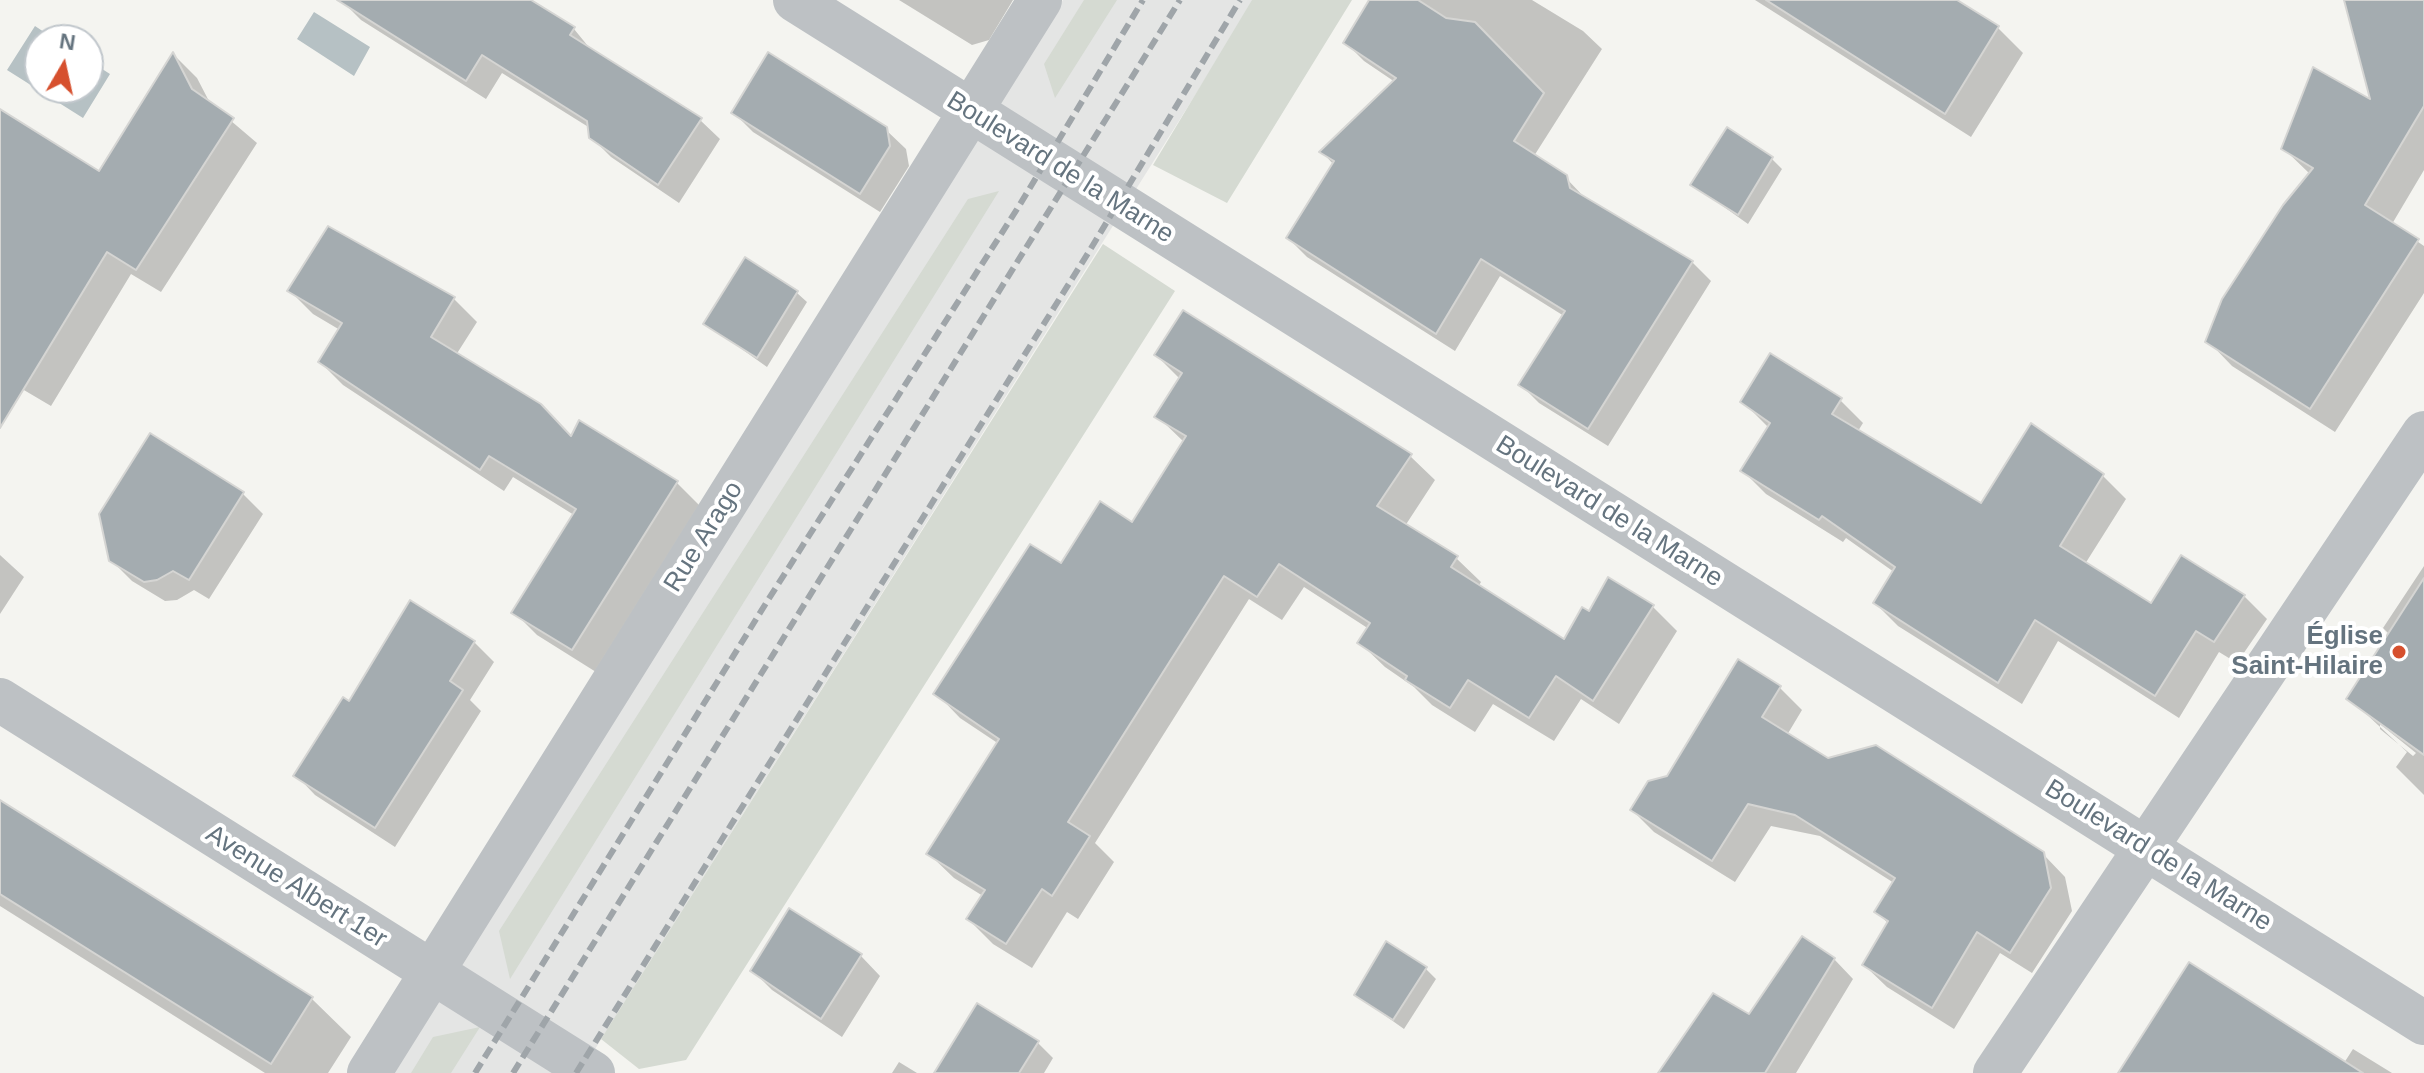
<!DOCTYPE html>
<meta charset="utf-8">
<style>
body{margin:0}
#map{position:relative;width:2424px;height:1073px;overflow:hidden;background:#f4f4f0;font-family:Helvetica,sans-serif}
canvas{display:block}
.north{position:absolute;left:24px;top:24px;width:80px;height:80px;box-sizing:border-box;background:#fff;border:2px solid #c1c7cc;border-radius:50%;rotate:9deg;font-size:22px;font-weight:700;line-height:32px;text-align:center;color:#65747f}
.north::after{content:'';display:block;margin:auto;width:28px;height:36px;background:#d6502e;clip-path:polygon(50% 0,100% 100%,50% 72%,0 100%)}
</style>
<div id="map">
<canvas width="2424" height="1073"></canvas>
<div class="north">N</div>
</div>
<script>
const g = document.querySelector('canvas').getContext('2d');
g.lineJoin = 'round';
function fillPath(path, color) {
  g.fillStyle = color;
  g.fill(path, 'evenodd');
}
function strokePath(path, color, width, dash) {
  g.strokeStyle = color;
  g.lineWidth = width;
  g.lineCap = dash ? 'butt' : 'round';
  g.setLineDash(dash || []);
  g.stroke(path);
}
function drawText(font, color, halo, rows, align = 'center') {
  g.font = font + ' Helvetica,sans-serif';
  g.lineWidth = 8;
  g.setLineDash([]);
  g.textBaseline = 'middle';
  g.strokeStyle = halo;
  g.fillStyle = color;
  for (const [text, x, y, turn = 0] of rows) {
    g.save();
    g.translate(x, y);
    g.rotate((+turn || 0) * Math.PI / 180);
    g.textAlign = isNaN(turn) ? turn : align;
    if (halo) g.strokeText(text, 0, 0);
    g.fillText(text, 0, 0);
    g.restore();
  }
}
fillPath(new Path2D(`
 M 1063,0 L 1255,0 L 580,1073 L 390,1073 L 766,479 Z`), '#e4e5e4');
fillPath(new Path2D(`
 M 1084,0 L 1117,0 L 1055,98 L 1044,64 Z
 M 1252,0 L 1352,0 L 1227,203 L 1153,165 Z
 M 999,191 L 510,979 L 499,931 L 968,199 Z
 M 1103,244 L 1175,291 L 686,1060 L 639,1069 L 601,1039 Z
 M 480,1027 L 451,1073 L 411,1073 L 433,1037 Z`), '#d5dad2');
fillPath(new Path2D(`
 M 314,12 L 370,47 L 354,76 L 297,39 Z
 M 35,26 L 56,40 L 40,40 L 40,88 L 88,88 L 88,60 L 110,74 L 83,118 L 7,70 Z`), '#b6c1c4');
fillPath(new Path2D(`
 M 341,0 L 530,0 L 574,29 L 592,51 L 700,120 L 720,139 L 679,203 L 611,157 L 591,137 L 590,128 L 502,73 L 486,99 L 361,20 Z
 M 899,0 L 1013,0 L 989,40 L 972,45 Z
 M 1371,0 L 1532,0 L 1583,31 L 1602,49 L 1534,156 L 1565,177 L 1586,199 L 1692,262 L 1711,281 L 1608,446 L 1539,403 L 1521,385 L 1564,316 L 1500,276 L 1455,351 L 1307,257 L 1288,238 L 1334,165 L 1322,152 L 1395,82 L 1364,61 L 1346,43 Z
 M 1755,0 L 1954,0 L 1998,28 L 2023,53 L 1971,137 Z
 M 2346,0 L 2424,0 L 2424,170 L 2392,224 L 2424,246 L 2424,293 L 2335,432 L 2232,366 L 2208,341 L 2310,174 L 2283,148 L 2373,103 Z
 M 174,55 L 197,78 L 210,103 L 257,143 L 161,292 L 131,274 L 51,406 L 12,383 L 0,404 L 0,111 L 99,174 Z
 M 733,112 L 885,129 L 906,149 L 909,166 L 880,212 L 753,132 Z
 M 1772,159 L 1782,169 L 1748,224 L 1693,185 Z
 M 329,229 L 454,299 L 477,322 L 456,355 L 572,439 L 580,423 L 677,483 L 700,506 L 596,672 L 537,635 L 514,612 L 574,515 L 513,477 L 504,491 L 343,385 L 320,362 L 340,330 L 313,314 L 290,291 Z
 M 797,293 L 807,302 L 767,367 L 705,323 Z
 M 1156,355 L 1410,456 L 1435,480 L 1405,526 L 1456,558 L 1481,582 L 1478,587 L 1565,642 L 1589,613 L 1653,607 L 1677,631 L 1619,724 L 1581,699 L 1554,741 L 1493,704 L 1475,732 L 1432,705 L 1414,687 L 1385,667 L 1360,643 L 1369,629 L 1304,587 L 1282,620 L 1249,599 L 1095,843 L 1114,862 L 1078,919 L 1067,912 L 1032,968 L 993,944 L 968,919 L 983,896 L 954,878 L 929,854 L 999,744 L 960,718 L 936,693 L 1061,566 L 1133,525 L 1185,443 L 1157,416 L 1180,379 Z
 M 1840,400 L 1863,423 L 1858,431 L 1982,506 L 2103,476 L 2126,499 L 2085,564 L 2152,606 L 2244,596 L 2267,619 L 2237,663 L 2219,652 L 2179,718 L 2058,641 L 2022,704 L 1898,626 L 1875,603 L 1894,572 L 1846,538 L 1843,542 L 1766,494 L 1743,471 L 1769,428 L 1743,402 Z
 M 150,435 L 243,494 L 263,514 L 209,599 L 194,590 L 177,600 L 165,601 L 132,581 L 111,560 Z
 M 0,555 L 24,577 L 0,614 Z
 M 2424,566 L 2424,795 L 2396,767 L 2407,752 L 2349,698 L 2389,634 L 2383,628 ZM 2380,724 L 2416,753 L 2413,756 L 2380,729 Z
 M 474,642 L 494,662 L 470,700 L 481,711 L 395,847 L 315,795 L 296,775 Z
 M 1780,688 L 1802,710 L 1787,735 L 1827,760 L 2043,854 L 2065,877 L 2072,911 L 2032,973 L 2000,953 L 1954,1029 L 1887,987 L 1864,965 L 1889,924 L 1876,912 L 1894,883 L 1820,836 L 1771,826 L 1735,882 L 1654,832 L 1632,810 Z
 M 0,803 L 312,999 L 351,1037 L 328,1073 L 265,1073 L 0,906 Z
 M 861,956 L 880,976 L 842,1037 L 772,990 L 752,970 Z
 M 1834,959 L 1853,979 L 1796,1073 L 1667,1073 Z
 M 1426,969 L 1436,979 L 1404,1029 L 1356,995 Z
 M 977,1005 L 1038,1043 L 1053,1058 L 1044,1073 L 936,1073 Z
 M 2353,1049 L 2392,1073 L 2187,1073 L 2344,1063 Z
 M 899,1062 L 917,1073 L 892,1073 Z`), '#0003');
const building = new Path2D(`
 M 337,0 L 531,0 L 575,27 L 570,35 L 702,118 L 658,185 L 589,138 L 587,121 L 482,55 L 466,81 Z
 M 1369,0 L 1418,0 L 1446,18 L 1475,22 L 1544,93 L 1514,141 L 1567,175 L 1570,188 L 1693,261 L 1588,429 L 1518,385 L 1565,311 L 1481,259 L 1436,334 L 1286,238 L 1334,161 L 1319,152 L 1396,78 L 1343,43 Z
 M 1766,0 L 1957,0 L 1999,26 L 1945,114 Z
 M 2344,0 L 2424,0 L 2424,106 L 2365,205 L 2419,239 L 2310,409 L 2205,342 L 2222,299 L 2283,205 L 2313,168 L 2281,149 L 2313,67 L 2370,99 Z
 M 173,52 L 192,89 L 234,118 L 136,270 L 107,252 L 0,428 L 0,109 L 99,171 Z
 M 768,52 L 887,127 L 890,146 L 860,194 L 731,113 Z
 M 1727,127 L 1773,157 L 1738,215 L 1690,185 Z
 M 328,226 L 455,297 L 431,337 L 541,404 L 571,436 L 579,420 L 678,481 L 572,650 L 511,613 L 576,509 L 489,456 L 480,470 L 318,362 L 342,323 L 287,291 Z
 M 745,257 L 798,291 L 757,358 L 703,324 Z
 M 1183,310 L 1412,454 L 1377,506 L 1458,556 L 1451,567 L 1564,639 L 1582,607 L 1589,611 L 1608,577 L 1654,605 L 1593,701 L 1556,676 L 1529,718 L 1468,680 L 1450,708 L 1405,680 L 1407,676 L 1357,643 L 1370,623 L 1279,564 L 1257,597 L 1224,576 L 1068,822 L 1090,836 L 1052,896 L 1042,889 L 1006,944 L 966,919 L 985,890 L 926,854 L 999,739 L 933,694 L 1030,544 L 1061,563 L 1100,501 L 1132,522 L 1186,436 L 1154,417 L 1182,373 L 1154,355 Z
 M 1770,353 L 1842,398 L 1832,414 L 1981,503 L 2031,423 L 2104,474 L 2060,546 L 2151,603 L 2181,555 L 2245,595 L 2214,642 L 2196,631 L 2155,696 L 2035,620 L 1998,683 L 1873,603 L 1895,567 L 1822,516 L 1819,520 L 1740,471 L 1770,423 L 1740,402 Z
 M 150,433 L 244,492 L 189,580 L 173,571 L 157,580 L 144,582 L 109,561 L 99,514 Z
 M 2424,578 L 2424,755 L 2346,699 Z
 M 410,600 L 475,641 L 450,681 L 463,690 L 375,828 L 293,776 L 343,697 L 349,701 Z
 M 1738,659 L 1781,686 L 1762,717 L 1828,758 L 1876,745 L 2044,852 L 2051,888 L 2010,953 L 1977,932 L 1932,1008 L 1862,965 L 1888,921 L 1874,912 L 1895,878 L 1795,815 L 1748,804 L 1712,861 L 1630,810 L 1648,781 L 1667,776 Z
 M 0,800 L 313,997 L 271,1064 L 0,894 Z
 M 789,908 L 862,954 L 821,1019 L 750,971 Z
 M 1802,936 L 1835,958 L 1765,1073 L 1658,1073 L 1713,993 L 1749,1014 Z
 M 1386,941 L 1427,967 L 1393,1020 L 1354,995 Z
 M 2189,962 L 2363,1073 L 2118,1073 Z
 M 977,1003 L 1039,1041 L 1019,1073 L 934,1073 Z`);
fillPath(building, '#a4acb0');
strokePath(building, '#d5d5d3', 2);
strokePath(new Path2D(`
 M 795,0 L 2424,1023
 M 0,700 L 593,1073
 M 369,1073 L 1040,0
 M 1995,1073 L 2424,433`), '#bdc1c4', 44);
strokePath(new Path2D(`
 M 475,1073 L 768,600 L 1019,206 L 1143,0
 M 513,1073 L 1180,0
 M 576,1073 L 1090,250 L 1240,0`), '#9fa5a9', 6, [12, 6]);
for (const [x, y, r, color] of [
 [2399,652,8,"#d6502e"]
]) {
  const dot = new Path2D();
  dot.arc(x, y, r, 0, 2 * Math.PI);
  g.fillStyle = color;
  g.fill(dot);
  strokePath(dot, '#fff', 3);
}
drawText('26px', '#65747f', '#fff', [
 ["Boulevard de la Marne",1060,168,32],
 ["Boulevard de la Marne",1609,512,32],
 ["Rue Arago",704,537,-58],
 ["Boulevard de la Marne",2158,856,32],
 ["Avenue Albert 1er",296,887,32]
]);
drawText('bold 26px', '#65747f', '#fff', [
 ["Église",2383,637],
 ["Saint-Hilaire",2383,667]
], 'right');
</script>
